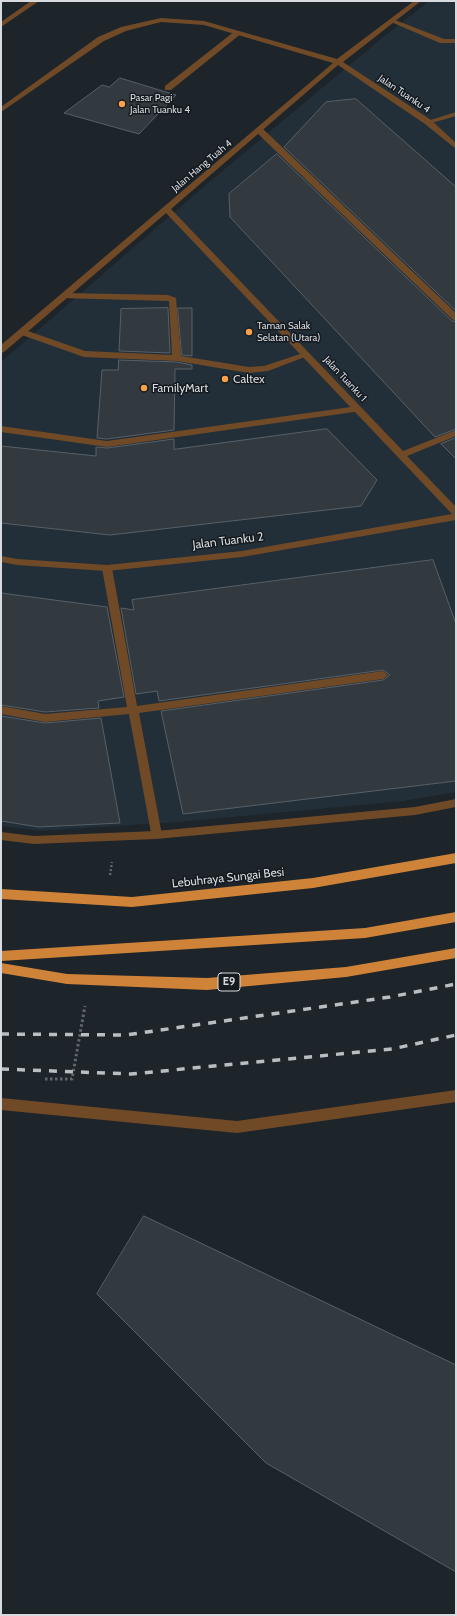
<!DOCTYPE html>
<style>
body{margin:0}
#map{position:relative;width:457px;height:1616px;overflow:hidden;background:#1d242a;font-family:Cabin,sans-serif}
canvas{display:block}
.frame{position:absolute;inset:0;border:2px solid #d7dbdf;pointer-events:none}
</style>
<div id="map">
<canvas width="457" height="1616"></canvas>
<div class="frame"></div>
</div>
<script>
const g = document.querySelector('canvas').getContext('2d');
g.lineJoin = 'round';
function paint(path, color) { g.fillStyle = color; g.fill(path, 'evenodd'); }
function strokePath(path, color, width, dash) { g.strokeStyle = color; g.lineWidth = width; g.lineCap = dash ? 'butt' : 'round'; g.setLineDash(dash || []); g.stroke(path); }
function write(font, color, halo, rows, align = 'center') {
  g.font = font + ' Cabin,sans-serif'; g.lineWidth = 3; g.setLineDash([]); g.textBaseline = 'middle'; g.strokeStyle = halo; g.fillStyle = color; for (const [text, x, y, turn = 0] of rows) {
    g.save(); g.translate(x, y); g.rotate((+turn || 0) * Math.PI / 180); g.textAlign = isNaN(turn) ? turn : align; if (halo) g.strokeText(text, 0, 0); g.fillText(text, 0, 0); g.restore();
  }
}
paint(new Path2D(`
 M429,1H456V792L403,801L179,822L39,831L1,826V362L215,177L382,38Z`), '#222f38');
const building = new Path2D(`
 M120,78L176,95L139,134L64,113L102,85L109,87Z
 M356,99L456,187V311L284,147L326,102Z
 M277,154L452,321L456,322V429L435,437L230,217L229,194Z
 M168,308L170,353L119,351L121,309Z
 M178,308H192V356L182,355Z
 M119,360L177,362L192,365V369H175L174,430L107,439L97,438L102,370H118Z
 M327,429L377,480L361,506L110,535L1,523V446L96,456V447L107,448L174,439V449Z
 M456,438V459L441,444Z
 M433,560L456,624V781L183,814L161,711L383,680L390,675L383,670L159,701L157,691L136,694L121,608L134,610L132,600Z
 M1,593L107,607L124,697L98,701L99,708L45,712L1,705Z
 M1,716L45,723L101,718L120,823L39,827L1,821Z
 M144,1216L456,1365V1572L266,1463L97,1294Z`);
paint(building, '#32393f');
strokePath(building, '#586067', 1);
strokePath(new Path2D(`
 M110,875L112,862`), '#61676c', 2.5, [2, 2]);
strokePath(new Path2D(`
 M45,1079H72L85,1006`), '#61676c', 3, [2.5, 2.5]);
paint(new Path2D(`
 M391,20H395L444,39H456V43H440L391,22Z
 M235,31L242,33L171,90H165V86Z
 M456,112V116L428,124L424,122Z
 M256,128H262L456,313V321L453,320L256,132Z
 M64,293L168,295L176,298L181,356L249,367L264,366L306,352L310,355L268,371L249,373L177,361L84,357L19,334V330H25L85,351L172,355L169,301L61,298L60,296Z
 M358,406L362,409L361,411L107,447L1,432V426L107,441Z
 M107,565L112,568L137,706L383,671L388,675L383,679L139,713L162,835L160,838H152L129,714L45,722L1,714V706L45,714L127,707L102,568Z
 M456,1090V1102L237,1133L1,1110V1098L237,1121Z`), '#704a27');
paint(new Path2D(`
 M31,1H39L1,27V22Z
 M414,1H421L343,62L431,120L456,143V149L425,124L338,65L171,209L403,451L456,430V436L407,456L456,507V520L242,557L107,571L17,565L1,562V556L17,559L107,565L242,551L452,514L166,213L4,352L1,353V345L333,63L204,25L161,22L126,31L104,41L1,112V107L98,37L121,27L161,18L204,21L337,59Z
 M456,799V807L415,815L156,839L34,844L1,840V832L34,836L156,831L415,807Z`), '#704a27');
paint(new Path2D(`
 M456,853V863L313,888L132,907L1,899V889L132,897L313,878Z
 M456,912V922L365,938L1,961V951L365,928Z
 M456,948V958L346,977L207,990L67,984L1,973V963L67,974L207,978L346,967Z`), '#ce8339');
strokePath(new Path2D(`
 M1,1034L126,1035L390,997L456,984
 M1,1069L131,1074L392,1049L456,1035`), '#b9bec2', 3.5, [8, 8]);
for (const [x, y, r, color] of [
 [122,104,4,"#f8a04b"],
 [249,332,4,"#f8a04b"],
 [225,379,4,"#f8a04b"],
 [144,388,4,"#f8a04b"]
]) { const dot = new Path2D(); dot.arc(x, y, r, 0, 2 * Math.PI); g.fillStyle = color; g.fill(dot); strokePath(dot, '#141a20', 1.5); }
write('10px', '#d7dbdf', '#141a20', [
 ["Jalan Tuanku 4",404,94,34],
 ["Jalan Hang Tuah 4",202,166,-40],
 ["Jalan Tuanku 1",345,379,47]
]);
write('10px', '#d7dbdf', '#141a20', [
 ["Pasar Pagi",130,98],
 ["Jalan Tuanku 4",130,110],
 ["Taman Salak",257,326],
 ["Selatan (Utara)",257,338]
], 'left');
for (const [x, y, w] of [
 [229,982,22]
]) { const box = new Path2D(); box.roundRect(x - w / 2, y - 9, w, 18, 3); g.fillStyle = '#141a20'; g.fill(box); strokePath(box, '#d7dbdf', 1); }
write('bold 11px', '#d7dbdf', null, [
 ["E9",229,982]
]);
write('12px', '#d7dbdf', '#141a20', [
 ["Caltex",233,379],
 ["FamilyMart",152,388]
], 'left');
write('12px', '#d7dbdf', '#141a20', [
 ["Jalan Tuanku 2",228,541,-7],
 ["Lebuhraya Sungai Besi",228,878,-6]
]);
</script>
